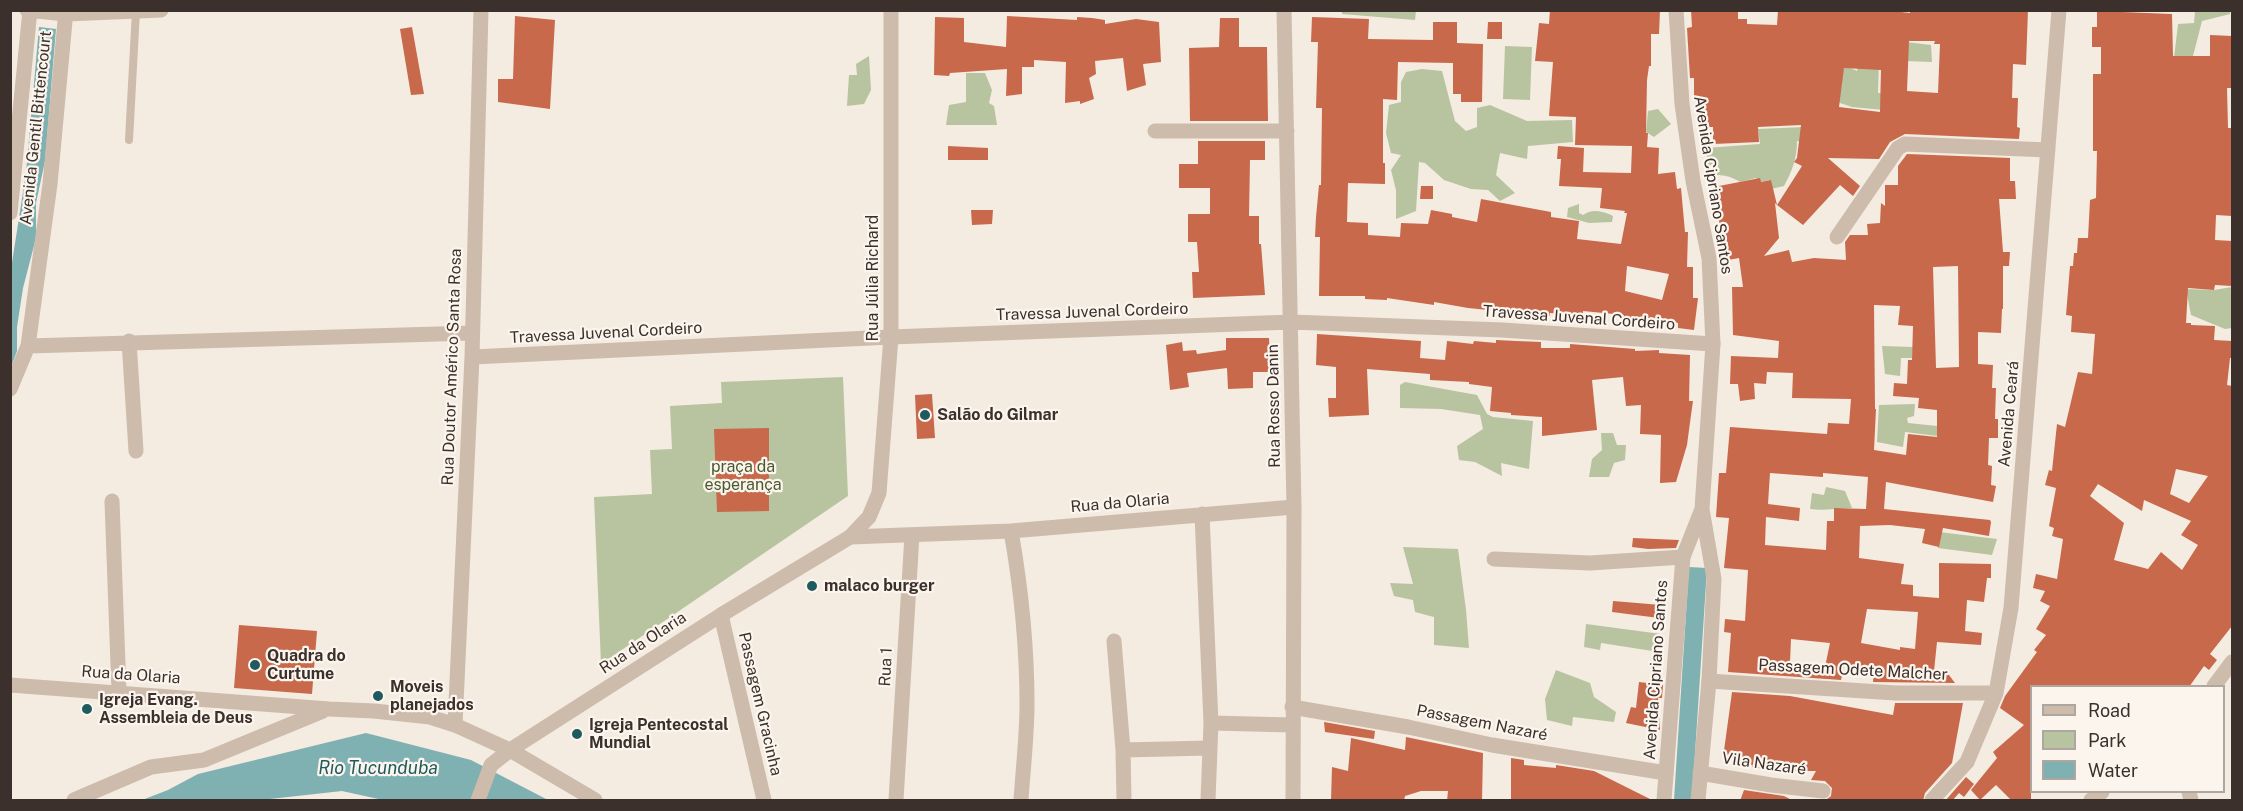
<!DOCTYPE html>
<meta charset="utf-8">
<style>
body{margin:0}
#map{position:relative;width:2243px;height:811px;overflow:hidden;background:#f4ebe1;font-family:"Public Sans",sans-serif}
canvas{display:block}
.frame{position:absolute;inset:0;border:12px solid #3b302b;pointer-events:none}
.legend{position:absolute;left:2030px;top:685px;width:195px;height:108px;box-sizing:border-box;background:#fbf5ee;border:2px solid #aea6a0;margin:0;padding:8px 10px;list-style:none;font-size:18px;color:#3b302b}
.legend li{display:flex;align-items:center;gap:12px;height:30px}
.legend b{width:30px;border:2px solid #aea6a0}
</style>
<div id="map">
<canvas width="2243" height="811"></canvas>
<div class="frame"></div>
<ul class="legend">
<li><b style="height:8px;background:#cdbbac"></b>Road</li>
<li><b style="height:16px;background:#b8c4a0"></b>Park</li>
<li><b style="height:16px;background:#7fb0b2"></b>Water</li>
</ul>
</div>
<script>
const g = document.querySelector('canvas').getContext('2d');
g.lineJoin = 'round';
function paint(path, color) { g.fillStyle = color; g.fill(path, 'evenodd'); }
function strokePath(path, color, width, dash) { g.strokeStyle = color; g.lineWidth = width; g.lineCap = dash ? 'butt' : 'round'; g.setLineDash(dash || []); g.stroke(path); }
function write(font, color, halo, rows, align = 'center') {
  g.font = font + ' "Public Sans",sans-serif'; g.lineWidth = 4.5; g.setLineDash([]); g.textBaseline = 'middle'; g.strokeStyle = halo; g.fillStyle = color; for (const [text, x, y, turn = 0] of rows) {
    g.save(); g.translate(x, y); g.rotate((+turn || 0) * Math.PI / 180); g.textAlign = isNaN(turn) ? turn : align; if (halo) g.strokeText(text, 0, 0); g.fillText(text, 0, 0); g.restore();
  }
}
paint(new Path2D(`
 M1342,11V10L1416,11L1415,20L1342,14Z
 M1864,11L1881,39L1931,45L1932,62L1879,60L1878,93H1889L1884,110L1852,107L1837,102L1842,83L1832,60L1857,71Z
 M2195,11H2230V14L2202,21L2193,56L2174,58L2178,24L2194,23Z
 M1505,46L1532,47L1530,100L1503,99Z
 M869,56L871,90L864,104L847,106L849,75H857L856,64Z
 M1422,69L1442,71L1455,121L1466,131L1477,127V108L1490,105L1527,121L1572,120L1573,142L1528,146L1527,159L1500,153L1496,175L1515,193L1500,201L1488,190L1471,189L1444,180L1425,163L1419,162L1416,211L1396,219V190L1391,170L1401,155L1391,153L1386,133L1389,105L1401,102V82L1406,72Z
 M966,73H985L992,90L989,103L994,106L997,125H946L949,105L966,102Z
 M1658,109L1671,124L1654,137L1646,132L1648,111Z
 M1804,127L1805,142L1797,141C1797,159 1792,171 1784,186L1771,189V180L1760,182L1756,178L1740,182C1716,166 1710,190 1706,148L1760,144L1758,129Z
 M1579,204V213L1583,215C1592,208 1604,211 1613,216L1612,222L1589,223L1567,217L1568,208Z
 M2232,287V328L2225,329L2191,315L2186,289L2214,290Z
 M1882,346L1913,347L1912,358H1901L1900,376L1885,374Z
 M843,377L848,496L601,664L594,497L652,494L650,450L672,449L670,406L722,403L721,382Z
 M1405,382L1477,395L1487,414L1493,417L1533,421L1529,469L1501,463L1502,476L1475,462L1459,460L1457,446L1483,429L1480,415L1441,409L1400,408V385Z
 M1915,404L1914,416L1907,418L1908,423L1937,426V436L1905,432L1903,447L1877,442L1879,405Z
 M1601,433H1613L1617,445H1626L1625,460L1614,463L1609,477H1589L1592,459L1602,450Z
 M1826,487L1845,491L1852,508C1837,508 1825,511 1810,509L1812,493L1824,495Z
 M1939,532L1997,539L1992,555L1938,548Z
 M1403,547L1458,549L1466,610L1469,648L1434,645V617L1415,612L1413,600L1394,596L1390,583L1413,584Z
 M1586,624L1661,634L1659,652L1601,643L1600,650L1584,647Z
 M1556,670L1590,683L1594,697L1616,712L1614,722L1573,717L1572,726L1547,720L1545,699Z`), '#b8c4a0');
paint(new Path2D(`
 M39,27L56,29L45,161L36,203V238L23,288L17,327V351L11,367V269L26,173Z
 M1689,567L1707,568L1692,800H1674Z
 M366,733L471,760L548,800H383L342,791L261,800H142L168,790L198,774Z`), '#7fb0b2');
paint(new Path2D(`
 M1550,10H1660L1659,34H1651V66H1649L1647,80L1646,133H1648L1647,147L1659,148L1658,174L1675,172L1677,189L1681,188L1685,232H1688L1687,267H1693V298H1698L1694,330L1678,328V323L1650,317L1649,321L1623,319L1624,315L1583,311V316L1550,313V316L1468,308L1434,302V305L1387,298V300L1365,299V296H1319L1320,237H1315L1316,217L1319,185H1321L1322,108H1316L1318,42H1311L1312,17L1369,19L1368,39L1433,40V22H1457V43L1483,44L1482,102H1461V94H1453V63L1398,62L1397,100L1383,99V163H1385V184L1348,183L1347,222L1368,223V235L1400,237L1401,223L1428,224L1431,210L1452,214V217L1477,222L1481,199L1551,212V217L1579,221L1577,239L1621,244L1627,213H1624L1625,211L1600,208L1602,188L1559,186L1561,159H1557L1558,146L1584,148L1583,172L1631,173L1632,146L1575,145L1576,117L1549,116L1553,62L1535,61L1539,23L1549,24ZM1627,266L1669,274L1662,300L1625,291Z
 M1691,10H1738V19H1747V24L1777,25L1778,10H1884L1910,13V10H2028L2026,65L2013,64L2012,98H2018L2017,127L2020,128L2019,139L1905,134L1890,142L1879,159L1828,158L1860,186L1853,196L1840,185L1803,225L1777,205L1802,166L1794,162L1797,158L1801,125L1758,127L1759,142L1713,144V127H1697V96L1694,97V78H1690L1687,28L1692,27ZM1909,41H1935L1934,44H1940L1938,93L1907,91ZM1844,68L1881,70L1880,112L1839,107Z
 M2097,11L2172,14L2173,56H2210V35L2232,36V88H2227L2228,128H2232V216L2216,215L2215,240L2232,241V286L2215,285L2214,290L2188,288L2186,323H2191V325L2215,326L2214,340L2232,341V358H2230L2227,385L2232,386V626L2210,654L2217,660L2209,670L2204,666L2189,687H2031V801H2012L1996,785L1980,800L1971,790L1997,758L1993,752L2024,725L2000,708L2005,696L2037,652L2034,650L2046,635L2036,629L2050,606L2040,601L2045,591L2033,588L2036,574L2057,579L2063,539L2052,536L2054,528L2049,526L2056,488L2045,485L2049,470L2052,471L2057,424L2065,427L2078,372L2092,374L2095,334L2071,332L2072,316L2066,315L2070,266H2073L2074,253H2077L2078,238H2088L2090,200L2096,198L2097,151H2093V74H2101V47H2092V27H2097ZM2176,469L2208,476L2189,503L2170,494ZM2098,484L2142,511L2144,500L2191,521L2181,535L2198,545L2182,570L2161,552L2148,569L2114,560L2124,523L2090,496Z
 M515,16L555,20L550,109L498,102V79H513Z
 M1007,16L1077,20V17L1092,18L1105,20V24L1136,19L1159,22L1161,62L1143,64L1146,85L1127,91L1123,58L1095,61L1096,74L1089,78L1094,99L1080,104V101L1065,103L1066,62L1034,60V67H1022V94L1006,96L1007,69L950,73L949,76L934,75L935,17L964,18V42L1006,47Z
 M1220,18H1239V47H1267L1268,121H1190L1189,48L1219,47Z
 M1488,22H1502V39H1487Z
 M412,27L424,94L411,95L400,29Z
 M1198,141H1265V160H1250L1249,216H1259V244H1261L1265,295L1193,298L1192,272H1199L1197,242H1188V214H1210V188H1179V164H1198Z
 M948,146L988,148V160H948Z
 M1907,154L2010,158V181H2015L2016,199H1999L2003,252H2010L2009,266H2003V309H2002L2001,333L1978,332V364L1993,365L1992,388H1996L1995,419H1998V438H1989L1988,465L1992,466L1991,485L1996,486L1993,502L1886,482L1884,509L1990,520L1991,522L1989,536L1943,528L1939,547L1922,543L1925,529L1890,525L1860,526L1859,558L1904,564L1901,584L1913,585V596L1939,598V563L1991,564V578H1987L1984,602L1967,600L1965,631L1982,633L1981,645L1937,642L1934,671H1946L1955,683L1873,682L1874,668L1844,665L1841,680L1728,672L1731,633L1724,632L1725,619L1745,621L1748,570L1724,568L1729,518L1716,517L1719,473H1726L1730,427L1827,434L1828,423L1849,424L1851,399L1792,398L1793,373L1767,372L1766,384L1754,383L1755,399L1740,401L1738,384H1730L1731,356L1778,358L1779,341L1733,335L1732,287H1743L1739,258L1728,260L1714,199L1721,198L1719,186L1760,178L1761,182L1771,180L1777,205L1775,203L1779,238L1764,256L1789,250L1792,262L1814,258L1846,260L1845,242L1850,235H1868L1867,224L1880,223L1881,203L1885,206V185H1898V166ZM1958,266L1959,367L1936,368L1933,267ZM1874,305L1900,306L1898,325L1913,326L1912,360H1908L1907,384L1894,383L1893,396L1919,398L1918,408L1937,410V437L1908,434L1906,455L1874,450L1876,409H1875ZM1770,473L1823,477V473L1868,477L1866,509L1834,508V521H1827L1826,550L1765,545L1766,517L1799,521L1800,508L1768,504ZM1867,609L1918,612L1915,649L1900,647V650L1861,643ZM1791,639L1830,643L1825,667L1790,663Z
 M1421,186H1433V199H1420Z
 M971,210H993L992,224L972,225Z
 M1317,334L1421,341L1420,358L1445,360L1447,341L1473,344L1474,341L1496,343V340L1516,341L1541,342V348H1570V344L1635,349V351L1659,350V353L1690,355L1689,401H1693L1691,415L1687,445L1676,482L1660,483L1661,435L1640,434L1641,405L1626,406L1623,377L1592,380L1597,430L1542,436V417L1511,415V413L1490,411L1492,387L1469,384V382L1430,380V374L1367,369L1369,415L1329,417L1328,398H1336V367L1316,365Z
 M1226,338H1269L1270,359H1277V372H1253V388L1228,389L1227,368L1187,373L1189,387L1170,390L1166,345L1182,342L1183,351L1196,350L1197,354L1226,350Z
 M932,394L935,438L917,439L915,395Z
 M769,428V511L717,512L714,429Z
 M1633,538L1679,540L1676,548L1648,549L1632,547Z
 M1613,601L1661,605L1659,618L1612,612Z
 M239,625L317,631L312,694L234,688Z
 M1639,682L1663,685L1662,698H1658L1660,730L1626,723L1631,707L1636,708Z
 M1732,692L1790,696L1893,715L1895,703H1963L1952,763L1925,793L1923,801H1824L1831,796L1832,788L1825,781L1811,780L1816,771H1778L1752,767L1753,765L1743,764V760L1723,758Z
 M1324,722L1375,731L1374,739L1325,732Z
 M1406,737L1483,753L1482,801H1447L1448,791H1421L1405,796L1404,801H1331L1332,767L1348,771L1351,738L1405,750Z
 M1511,758L1524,760V765L1556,768V765L1594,771L1654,801H1511Z
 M1966,777L1974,784L1964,797L1959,793L1952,801H1945Z
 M1744,790L1784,796L1794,801H1740Z`), '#c8694b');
strokePath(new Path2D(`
 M129,140L136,11`), '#cdbbac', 8);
strokePath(new Path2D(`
 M27,10L66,14L161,10
 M1284,10L1294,507L1293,800
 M1155,131H1287
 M10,213L30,10
 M1837,237L1898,148L1905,144L2048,150
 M129,341L136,451
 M28,346L472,333
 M472,357L891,337L1291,322L1502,330L1713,344
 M10,389L28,346L50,184L66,10
 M112,501L119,692
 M1202,514L1211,723L1208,800
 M1011,531C1021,588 1027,646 1027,704C1027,736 1023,769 1021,800
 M850,537L1011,531L1294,507
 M1494,559L1590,563L1683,557
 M721,615L764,800
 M1114,641L1123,750L1124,800
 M1709,681L1896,693H1996
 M10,685L329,709L374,711L430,717L455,725L510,750L595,800
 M2214,686L2232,662
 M1292,707L1408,727L1492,745L1666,773
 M1211,723L1292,725
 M455,725L472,357L481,10
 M1123,750L1209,748
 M1700,773L1771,785L1823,791
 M2189,792L2191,800
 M74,800L151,767L204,760L323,711
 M896,800L912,535
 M1932,800L1967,762L1996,693L2011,608L2059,10
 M2091,800L2102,792`), '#cdbbac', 15);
strokePath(new Path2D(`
 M1676,10L1682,104L1693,181L1709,258L1713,344L1702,509L1714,579L1709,681L1698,800
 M478,800L491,765L510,750L721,615L850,537L869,517L879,493L891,337V10
 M1664,800L1683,557L1702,509`), '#cdbbac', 15);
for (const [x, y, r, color] of [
 [925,415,6,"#1f5a5e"],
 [812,586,6,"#1f5a5e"],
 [255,665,6,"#1f5a5e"],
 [378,696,6,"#1f5a5e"],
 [87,709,6,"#1f5a5e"],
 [577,734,6,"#1f5a5e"]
]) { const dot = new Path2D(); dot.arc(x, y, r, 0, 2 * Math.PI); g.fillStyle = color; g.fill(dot); strokePath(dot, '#fbf5ee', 2); }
write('16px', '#3b302b', '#fbf5ee', [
 ["Avenida Gentil Bittencourt",36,128,-84],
 ["Avenida Cipriano Santos",1713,185,81],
 ["Rua Júlia Richard",873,278,-90],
 ["Travessa Juvenal Cordeiro",1092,312,-2],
 ["Travessa Juvenal Cordeiro",1579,318,4],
 ["Travessa Juvenal Cordeiro",606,333,-3],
 ["Rua Doutor Américo Santa Rosa",452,367,-88],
 ["Rua Rosso Danin",1274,406,-91],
 ["Avenida Ceará",2009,414,-85],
 ["Rua da Olaria",1120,503,-5],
 ["Rua da Olaria",643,643,-33],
 ["Rua 1",886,667,-87],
 ["Avenida Cipriano Santos",1656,670,-86],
 ["Passagem Odete Malcher",1853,670,3],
 ["Rua da Olaria",131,675,4],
 ["Passagem Gracinha",760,704,77],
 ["Passagem Nazaré",1482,723,11],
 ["Vila Nazaré",1764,764,8]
]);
write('bold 16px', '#3b302b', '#fbf5ee', [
 ["Salão do Gilmar",937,415],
 ["malaco burger",824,586],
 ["Quadra do",267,656],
 ["Curtume",267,674],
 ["Moveis",390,687],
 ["planejados",390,705],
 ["Igreja Evang.",99,700],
 ["Assembleia de Deus",99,718],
 ["Igreja Pentecostal",589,725],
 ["Mundial",589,743]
], 'left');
write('16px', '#4a5a2e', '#fbf5ee', [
 ["praça da",743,467],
 ["esperança",743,485]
]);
write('italic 18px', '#1f5a5e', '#fbf5ee', [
 ["Rio Tucunduba",378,768]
]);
</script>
